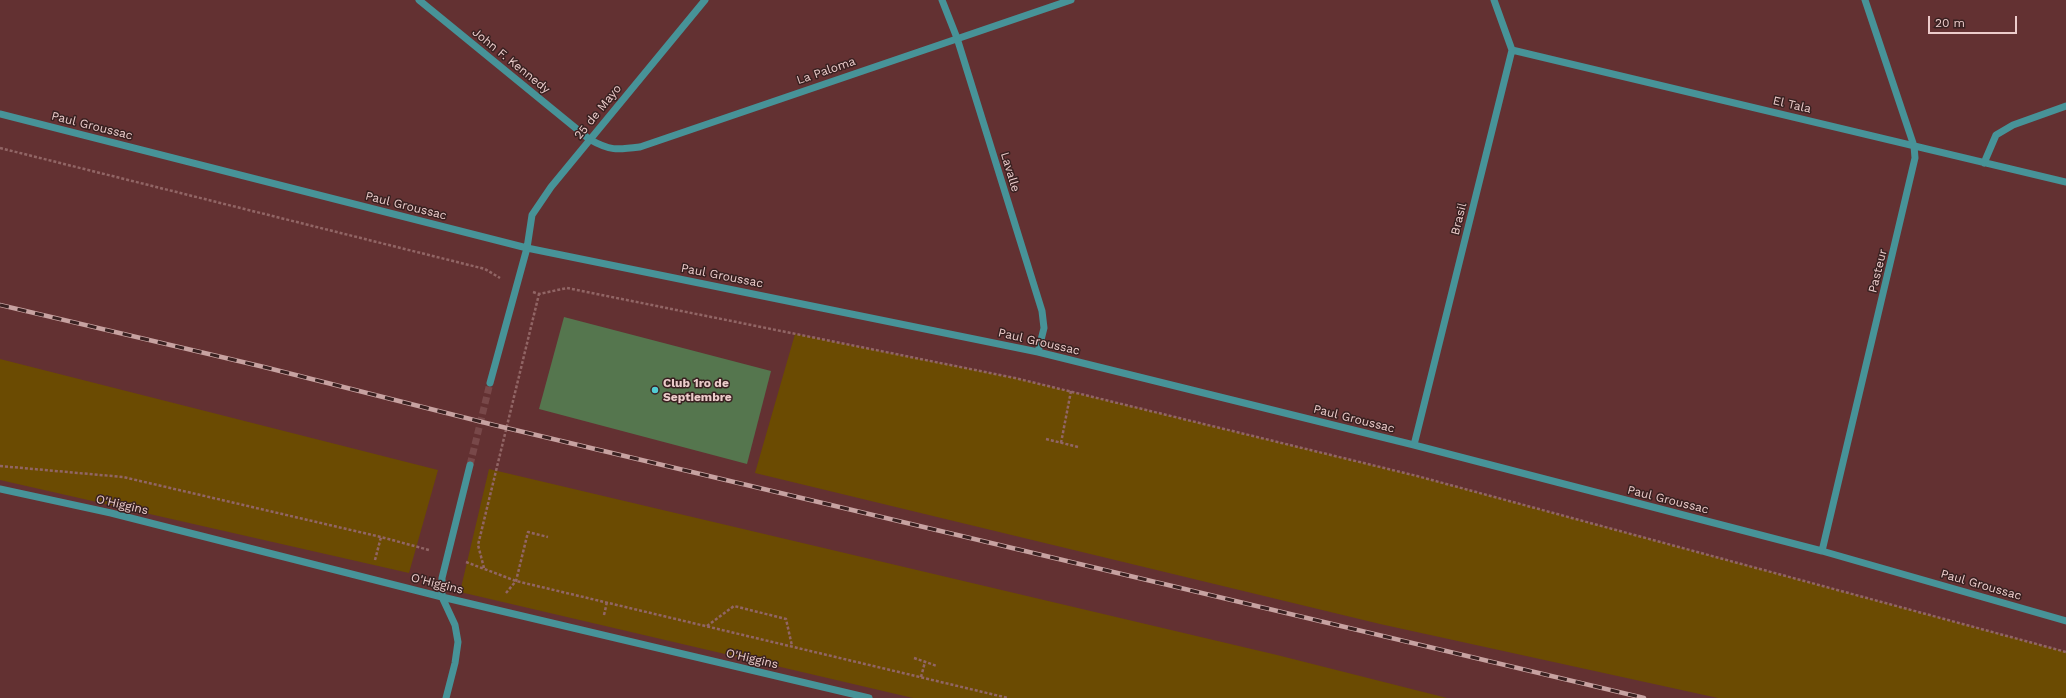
<!DOCTYPE html>
<style>
body{margin:0}
#map{position:relative;width:2066px;height:698px;overflow:hidden;background:#633132;font-family:"Work Sans",sans-serif}
canvas{display:block}
.scale{position:absolute;left:1928px;top:16px;width:89px;height:18px;box-sizing:border-box;border:2px solid #eccccb;border-top:0;padding-left:5px;font-size:12px;line-height:14px;white-space:nowrap;color:#eccccb;-webkit-text-stroke:3px #392121;paint-order:stroke}
</style>
<div id="map">
<canvas width="2066" height="698"></canvas>
<div class="scale">20 m</div>
</div>
<script>
const g = document.querySelector('canvas').getContext('2d');
g.lineJoin = 'round';
function paint(path, color) { g.fillStyle = color; g.fill(path, 'evenodd'); }
function strokePath(path, color, width, dash) { g.strokeStyle = color; g.lineWidth = width; g.lineCap = dash ? 'butt' : 'round'; g.setLineDash(dash || []); g.stroke(path); }
function write(font, color, halo, rows, align = 'center') {
  g.font = font + ' "Work Sans",sans-serif'; g.lineWidth = 3; g.setLineDash([]); g.textBaseline = 'middle'; g.strokeStyle = halo; g.fillStyle = color; for (const [text, x, y, turn = 0] of rows) {
    g.save(); g.translate(x, y); g.rotate((+turn || 0) * Math.PI / 180); g.textAlign = isNaN(turn) ? turn : align; if (halo) g.strokeText(text, 0, 0); g.fillText(text, 0, 0); g.restore();
  }
}
paint(new Path2D(`
 M795,334L1015,378L1417,476L2066,652V698H1718L1380,624L755,473Z
 M0,359L438,470L409,573L0,480Z
 M489,469L1277,655L1447,698H913L460,592Z`), '#6b4b02');
paint(new Path2D(`
 M564,317L771,371L747,464L539,409Z`), '#55764e');
strokePath(new Path2D(`
 M470,465L490,383`), '#784849', 7, [7, 3.5]);
strokePath(new Path2D(`
 M0,148L485,269L500,278
 M533,292L539,294L567,288L1015,378L1417,476L2066,652
 M1046,439L1078,447
 M1061,443L1071,391
 M0,466L123,477L381,537L429,550
 M375,560L381,537
 M466,562L516,581L1008,698
 M484,568L478,545L539,294
 M506,593L516,581L528,532L548,537
 M604,615L607,602
 M707,626L734,606L786,619L792,646
 M914,658L937,666
 M921,677L925,662`), '#916565', 2.5, [3, 2]);
strokePath(new Path2D(`
 M419,0L589,139C610,151 617,150 640,147L1071,0
 M942,0L957,38L1042,311L1044,328L1038,352
 M1512,50L2066,182
 M0,114L527,248L1038,352L1414,445L1822,551L2066,621
 M1984,163L1996,135L2013,125L2066,106
 M490,383L527,248L532,215L551,187L705,0
 M1414,445L1512,50L1494,0
 M0,489L111,513L442,597L869,698
 M1822,551L1915,158L1914,146L1865,0
 M446,698L455,663L458,642L455,625L442,597V578L470,465`), '#479398', 7);
const rail = new Path2D(`
 M0,305L264,367L494,425L1644,698`);
strokePath(rail, '#c7a2a1', 4.5);
strokePath(rail, '#392121', 3, [9]);
for (const [x, y, r, color] of [
 [655,390,4,"#51ccd3"]
]) { const dot = new Path2D(); dot.arc(x, y, r, 0, 2 * Math.PI); g.fillStyle = color; g.fill(dot); strokePath(dot, '#392121', 1.5); }
write('12px', '#eccccb', '#392121', [
 ["John F. Kennedy",511,61,39],
 ["La Paloma",826,71,-19],
 ["El Tala",1792,105,13],
 ["25 de Mayo",598,112,-51],
 ["Paul Groussac",92,126,14],
 ["Lavalle",1010,172,73],
 ["Paul Groussac",406,206,14],
 ["Brasil",1459,219,-76],
 ["Pasteur",1878,271,-76],
 ["Paul Groussac",722,276,11],
 ["Paul Groussac",1039,342,13],
 ["Paul Groussac",1354,419,14],
 ["Paul Groussac",1668,500,14],
 ["O'Higgins",122,505,13],
 ["O'Higgins",437,584,14],
 ["Paul Groussac",1981,585,16],
 ["O'Higgins",752,659,13]
]);
write('bold 12px', '#eccccb', '#392121', [
 ["Club 1ro de",663,383],
 ["Septiembre",663,397]
], 'left');
</script>
